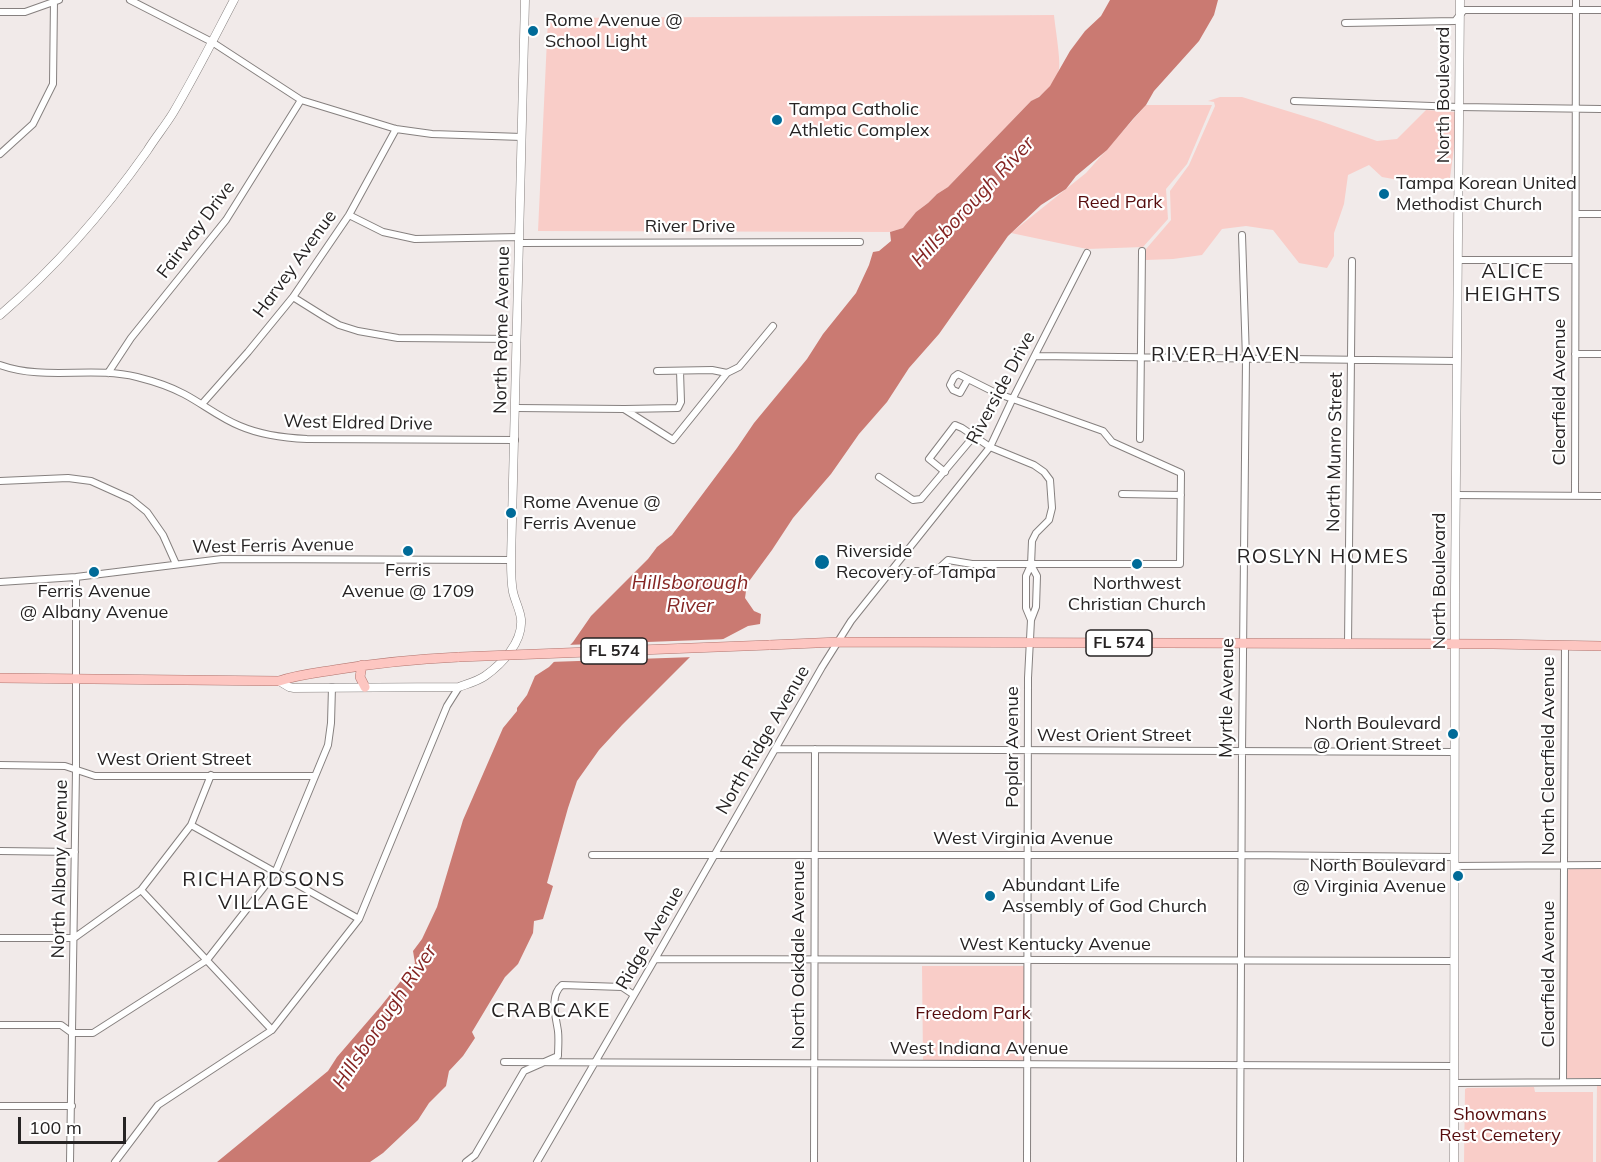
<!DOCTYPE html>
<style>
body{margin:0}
#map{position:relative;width:1601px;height:1162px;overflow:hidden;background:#f1eae9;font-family:Mulish,sans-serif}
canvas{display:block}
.scale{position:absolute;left:18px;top:1117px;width:108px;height:27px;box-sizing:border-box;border:3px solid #262323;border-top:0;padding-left:8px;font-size:18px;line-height:21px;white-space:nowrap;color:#262323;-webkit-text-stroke:4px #fff;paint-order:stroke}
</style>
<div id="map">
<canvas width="1601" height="1162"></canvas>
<div class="scale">100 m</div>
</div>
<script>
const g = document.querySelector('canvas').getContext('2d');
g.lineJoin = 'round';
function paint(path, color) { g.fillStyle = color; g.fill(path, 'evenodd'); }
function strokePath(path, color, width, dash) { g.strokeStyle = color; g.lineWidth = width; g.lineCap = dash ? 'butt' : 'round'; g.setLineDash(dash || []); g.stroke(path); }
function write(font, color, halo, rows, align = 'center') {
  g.font = font + ' Mulish,sans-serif'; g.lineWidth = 4.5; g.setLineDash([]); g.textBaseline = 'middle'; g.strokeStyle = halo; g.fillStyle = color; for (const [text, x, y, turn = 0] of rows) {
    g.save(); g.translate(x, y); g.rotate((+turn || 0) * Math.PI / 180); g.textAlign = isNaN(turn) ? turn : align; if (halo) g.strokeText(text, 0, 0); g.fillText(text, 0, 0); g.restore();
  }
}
paint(new Path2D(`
 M1054,15C1055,26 1061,61 1059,69C1056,82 1043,96 1031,101L948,187L937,194L928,203L916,212L903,228L890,232L538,231L548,18Z
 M1220,97H1242L1320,121L1377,141L1397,139L1426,110L1456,112L1455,140L1450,178L1410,182L1382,177L1369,165L1348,175L1344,204L1334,233V256L1327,268L1299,263L1273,230L1246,226L1222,229L1202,255L1173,259L1146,260V249L1171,220L1170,191L1189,165L1215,106L1214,102L1208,101Z
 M1146,105H1212L1187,164L1166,189L1168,219L1143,247L1087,249L1011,233L1086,173Z
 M1571,868H1601V1078H1567L1566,873L1568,870Z
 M922,966H1024L1025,1062L923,1061Z
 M1597,1086H1601V1162H1596Z
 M1534,1087L1535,1092H1593V1162H1464L1465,1089L1467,1088Z`), '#f9cdc8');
paint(new Path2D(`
 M1110,0H1218L1214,15L1199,41L1154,91L1146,105L1133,119L1107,150L1076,176L1066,189L1041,205L1008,236L939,334L909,368L887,402L859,434L831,474L793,518L772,550L747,584L745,598L754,611L761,614L760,624L748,626L691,656L622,725L599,750L577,781L568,808L547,883L553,886L543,919L534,921L533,933L518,964L505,977L472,1032L475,1038L463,1056L449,1071L446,1086L429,1103L418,1120L383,1153L370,1162H217L328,1071L337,1057L381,1006L415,963L413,951L422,939L437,907L463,820L503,728L517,711V708L527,695L535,676L549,667L573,642L591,616L648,559L657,547L672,535L737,448L754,423L807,359L823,334L856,293L869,265L873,252L879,251L891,241L890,232L903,228L916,212L928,203L937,194L948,187L1031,101L1039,97L1050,86L1070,51L1085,31L1101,16Z`), '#ca7a72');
paint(new Path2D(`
 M728,639L695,657L549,662L566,645Z`), '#f1eae9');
const minor = new Path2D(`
 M130,0L212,42L301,100L396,129L432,134L522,137
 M0,12H25L59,0
 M1345,23L1455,21L1464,10H1601
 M1294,101L1459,107L1601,109
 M0,154L33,124L53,84L54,0
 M1576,214H1601
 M349,215L383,232L415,239L519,237
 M519,243L860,242
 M1458,260H1575
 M293,297L325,317L339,325L358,331L398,338L517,339
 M1575,354H1601
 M1035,356L1457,361
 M0,365C45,381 91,366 137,377C153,381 169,386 184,394C203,404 220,418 240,426C261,435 284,438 307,439L515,440
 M657,371L712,370L727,373
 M108,373L131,338L226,220L301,100
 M202,404L248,352L293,297L349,215L396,129
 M516,408L624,409L673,440L727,373L739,367L773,326
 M625,409L678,408L681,402L680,371
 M1140,439L1142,251
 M945,472L929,459L955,425L962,428L990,447L1034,465L1044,472L1050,480L1052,508L1049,520L1036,533L1032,541L1031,565L1026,576V608L1031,620
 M879,477L913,500L921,499L974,436
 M0,481L68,478L91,481L131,499L147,512L163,535L176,564
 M1122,494L1181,495
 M1456,495L1601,496
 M1575,496L1576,0
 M890,571H936L948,560L972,564H1180L1181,473L1112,442L1103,431L996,393L958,374L954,377L950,385L953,390L960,393L968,379
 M0,582L76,577L222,559L511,560
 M1348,644L1352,261
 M775,749L1454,752
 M0,765L65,766L95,776H314
 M191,825L359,919
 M0,851L75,852
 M592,855H1241L1454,857
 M1454,866L1601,865
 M141,890L272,1030
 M0,938H74L141,890L191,825L211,775
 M655,959L1454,961
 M0,1025H61L72,1033H93L207,960L275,873L328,745L331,723L332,687
 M504,1062L1454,1066
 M1563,1082L1565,646
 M1454,1083L1601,1082
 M0,1106H72
 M70,1162L76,770V577
 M115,1162L158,1105L272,1030L359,919L447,706L459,687
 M466,1162L475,1155L524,1071L558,1056C558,1048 559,1040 558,1031C556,1017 549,996 562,985L622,987L634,995
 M537,1162L655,959L822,667L851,621L990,447L1013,398L1087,253
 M814,1162L815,749
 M1027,1162L1028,678L1031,620L1036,607L1037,576L1031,565
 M1240,1162L1242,752L1246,359L1242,235`);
const tertiary = new Path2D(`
 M0,315C56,267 104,212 147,151C155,138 165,126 173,113C195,76 214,38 234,0
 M279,681L289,687L294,688L459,687C467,684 478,681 485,676C502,664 523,642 521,619C520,610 515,601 513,592C511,582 511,571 511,560L525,0
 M1454,1162L1455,589L1460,0`);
const primary = new Path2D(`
 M769,645L839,642L1493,644L1601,646
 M362,665L360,677L365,687
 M0,678L279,681C297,675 315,673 334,670C376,663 417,659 459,657`);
strokePath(minor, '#86807f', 8);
strokePath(tertiary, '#86807f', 9);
strokePath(primary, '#b0746e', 10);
strokePath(minor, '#fff', 6);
strokePath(tertiary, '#fff', 8);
strokePath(primary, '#fdc6c1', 9);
const primaryBridge = new Path2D(`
 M459,657L769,645`);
strokePath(primaryBridge, '#b0746e', 10, []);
strokePath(primaryBridge, '#fdc6c1', 9);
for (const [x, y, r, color] of [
 [533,31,6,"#006b98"],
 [777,120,6,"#006b98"],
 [1384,194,6,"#006b98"],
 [511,513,6,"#006b98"],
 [408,551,6,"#006b98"],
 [822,562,8,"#006b98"],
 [1137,564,6,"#006b98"],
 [94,572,6,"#006b98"],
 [1453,734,6,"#006b98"],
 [1458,876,6,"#006b98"],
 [990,896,6,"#006b98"]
]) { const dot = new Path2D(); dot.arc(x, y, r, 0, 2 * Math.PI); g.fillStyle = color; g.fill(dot); strokePath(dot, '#fff', 2); }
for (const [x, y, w] of [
 [1119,643,66],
 [614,651,66]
]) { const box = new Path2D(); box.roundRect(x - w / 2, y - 13, w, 26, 4.5); g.fillStyle = '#fff'; g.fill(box); strokePath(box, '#262323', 1.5); }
write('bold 16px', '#262323', null, [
 ["FL 574",1119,643],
 ["FL 574",614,651]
]);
write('18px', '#262323', '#fff', [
 ["Rome Avenue @",545,21],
 ["School Light",545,42],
 ["Tampa Catholic",789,110],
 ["Athletic Complex",789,131],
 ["Tampa Korean United",1396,184],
 ["Methodist Church",1396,205],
 ["Rome Avenue @",523,503],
 ["Ferris Avenue",523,524],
 ["Riverside",836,552],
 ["Recovery of Tampa",836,573],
 ["Ferris",408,571,"center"],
 ["Avenue @ 1709",408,592,"center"],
 ["Northwest",1137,584,"center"],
 ["Christian Church",1137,605,"center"],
 ["Ferris Avenue",94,592,"center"],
 ["@ Albany Avenue",94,613,"center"],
 ["North Boulevard",1441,724,"right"],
 ["@ Orient Street",1441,745,"right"],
 ["North Boulevard",1446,866,"right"],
 ["@ Virginia Avenue",1446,887,"right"],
 ["Abundant Life",1002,886],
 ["Assembly of God Church",1002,907]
], 'left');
write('18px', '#262323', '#fff', [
 ["North Boulevard",1444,95,-90],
 ["River Drive",690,227],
 ["Fairway Drive",196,230,-53],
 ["Harvey Avenue",295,264,-54],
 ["North Rome Avenue",502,330,-89],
 ["Riverside Drive",1001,388,-62],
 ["Clearfield Avenue",1560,392,-90],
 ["West Eldred Drive",358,423,1],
 ["North Munro Street",1335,452,-89],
 ["West Ferris Avenue",273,546,-1],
 ["North Boulevard",1440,581,-90],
 ["Myrtle Avenue",1227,698,-89],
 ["West Orient Street",1114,736],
 ["North Ridge Avenue",763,740,-60],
 ["Poplar Avenue",1013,747,-90],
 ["North Clearfield Avenue",1549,756,-90],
 ["West Orient Street",174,760],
 ["West Virginia Avenue",1023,839],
 ["North Albany Avenue",60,869,-89],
 ["Ridge Avenue",650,938,-60],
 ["West Kentucky Avenue",1055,945],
 ["North Oakdale Avenue",799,955,-90],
 ["Clearfield Avenue",1549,974,-90],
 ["West Indiana Avenue",979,1049]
]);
write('18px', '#560c0d', '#fff', [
 ["Reed Park",1120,203],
 ["Freedom Park",973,1014],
 ["Showmans",1500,1115],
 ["Rest Cemetery",1500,1136]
]);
write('italic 20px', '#852523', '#fff', [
 ["Hillsborough River",973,202,-47],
 ["Hillsborough",690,583],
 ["River",690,606],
 ["Hillsborough River",385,1017,-56]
]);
g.letterSpacing = '1.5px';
write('20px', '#262323', '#fff', [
 ["ALICE",1513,272],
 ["HEIGHTS",1513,295],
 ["RIVER HAVEN",1226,355],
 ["ROSLYN HOMES",1323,557],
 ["RICHARDSONS",264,880],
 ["VILLAGE",264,903],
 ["CRABCAKE",551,1011]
]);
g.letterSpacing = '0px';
</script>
